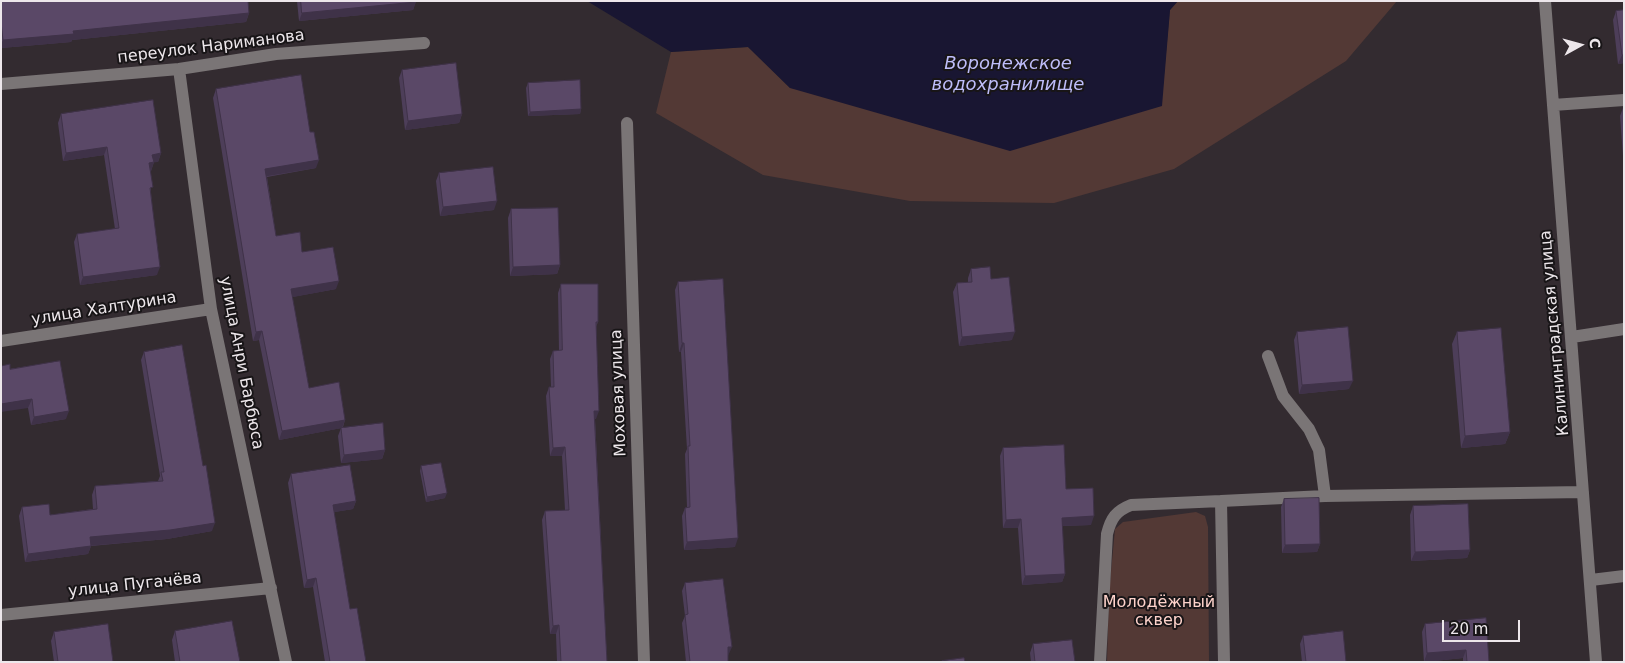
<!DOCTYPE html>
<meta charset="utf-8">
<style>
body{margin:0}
#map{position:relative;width:1625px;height:663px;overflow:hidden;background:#332b30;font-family:"DejaVu Sans",sans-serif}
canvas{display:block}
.frame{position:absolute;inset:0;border:2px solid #ede7eb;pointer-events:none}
.north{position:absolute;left:1555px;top:20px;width:50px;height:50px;-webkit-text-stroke:4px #181517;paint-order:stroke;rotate:83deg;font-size:14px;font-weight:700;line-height:20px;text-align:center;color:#ede7eb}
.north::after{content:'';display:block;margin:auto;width:18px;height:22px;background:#ede7eb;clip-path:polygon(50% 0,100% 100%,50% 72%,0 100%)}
.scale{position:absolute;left:1442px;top:620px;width:78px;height:22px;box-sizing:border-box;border:2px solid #ede7eb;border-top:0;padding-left:6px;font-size:15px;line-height:18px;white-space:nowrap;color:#ede7eb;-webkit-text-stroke:4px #181517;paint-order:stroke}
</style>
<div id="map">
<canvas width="1625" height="663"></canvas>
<div class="frame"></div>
<div class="north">С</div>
<div class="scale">20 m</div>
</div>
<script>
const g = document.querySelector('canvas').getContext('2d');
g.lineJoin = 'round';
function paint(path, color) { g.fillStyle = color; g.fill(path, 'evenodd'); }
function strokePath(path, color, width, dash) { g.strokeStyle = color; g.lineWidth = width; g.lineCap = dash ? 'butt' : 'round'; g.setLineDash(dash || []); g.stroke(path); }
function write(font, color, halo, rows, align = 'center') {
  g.font = font + ' "DejaVu Sans",sans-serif'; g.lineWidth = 4; g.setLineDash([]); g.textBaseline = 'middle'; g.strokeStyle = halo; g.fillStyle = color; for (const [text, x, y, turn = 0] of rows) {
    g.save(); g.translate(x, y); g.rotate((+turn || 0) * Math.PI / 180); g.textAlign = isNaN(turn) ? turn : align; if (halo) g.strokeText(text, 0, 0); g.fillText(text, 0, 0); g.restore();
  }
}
paint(new Path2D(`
 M1178,1H1397L1346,61L1174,169L1054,203L910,201L763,175L656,113L671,52L748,47L790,88L1161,106L1170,10Z
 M1196,512L1205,516L1208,527L1209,662H1107L1109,593L1115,529L1123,522Z`), '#533935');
paint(new Path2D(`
 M587,1H1178L1170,10L1162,106L1010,151L790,88L748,47L671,52Z`), '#191632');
strokePath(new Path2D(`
 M1545,1L1596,662
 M179,69L211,309L286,662
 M1,84L179,69L276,54L424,43
 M1553,105L1624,100
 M627,123L644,662
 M1572,337L1624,329
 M1,341L211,309
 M1268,356L1283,396L1309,429L1319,450L1325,496
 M1221,501L1325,496L1583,492
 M1591,580L1624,576
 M1,615L271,588
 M1100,662L1107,534C1111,518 1116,511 1131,505L1221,501L1224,662`), '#7a7576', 12);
paint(new Path2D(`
 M1,1L249,13L246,22L72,40L71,42L1,48Z
 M297,1H416L413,10L299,21Z
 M1624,10V63L1618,64L1613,20L1616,11Z
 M402,70L462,114L459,123L405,130L399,78Z
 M528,83L581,109L580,114L528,116L526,88Z
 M216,89L316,168L267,177L276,236L302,252L336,289L292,297L309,388L345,420L343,427L385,450L382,459L341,463L338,436L341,428L279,440L259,340L253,341L213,98Z
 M1623,108H1624V156H1623L1620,116Z
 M61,114L161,153L158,162H154L151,171V193L157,275L80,285L74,242L77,234L115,229L104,155L63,161L58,123Z
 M439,173L494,210L440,216L436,181Z
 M511,209L560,265L557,274L510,276L508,218Z
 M971,269L991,279L1012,340L959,346L953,292L957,283L968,282V278Z
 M678,282L735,547L684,550L682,516L685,508L687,507L685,454L687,449L681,352H679L675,290Z
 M561,284L598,322L596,327V419H595L607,662H557L556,634H550L542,520L545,511L565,510L562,456H550L546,396L549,387H551L550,359L553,351H559L558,293Z
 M1297,332L1349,389L1299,394L1294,340Z
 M1457,332L1510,432L1505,444L1461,448L1452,344Z
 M144,352L212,531L167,539L91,546L88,554L25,562L19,516L22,507L50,515L93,509L92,495L95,486L158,481L160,476L141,360Z
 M10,369L66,419L31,425L28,408Z
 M1003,448L1066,489L1091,525L1062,526L1065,574L1062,582L1022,585L1018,528H1003L1000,456Z
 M421,466L445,498L426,502L420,471Z
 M291,474L356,501L353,509L334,512L350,609L366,662H325L313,587L304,588L288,483Z
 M1284,499L1320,544L1317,552L1282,553L1281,507Z
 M1413,506L1470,550L1467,558L1411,561L1410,515Z
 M685,583L728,656V662H686L682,623L685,616L682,591Z
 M1425,624L1489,662H1463V658L1424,662L1422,632Z
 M175,631L240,662H175L172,640Z
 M54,632L113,662H54L51,641Z
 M1303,636L1346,662H1302L1300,644Z
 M1033,644L1075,662H1031L1030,653Z`), '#4d3e59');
paint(new Path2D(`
 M416,2L413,10L299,21L302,13Z
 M249,13L246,22L72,40L71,42L1,48V44L3,40L73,31Z
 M1622,55H1624V63L1618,64Z
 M581,109L580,114L528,116L530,112Z
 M462,114L459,123L405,130L408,121Z
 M107,147L104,155L63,161L66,153Z
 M161,153L158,162L149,163L152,155Z
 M319,160L316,168L262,177L265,169Z
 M154,162L151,171L149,163Z
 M497,201L494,210L440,216L443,207Z
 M560,265L557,274L510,276L513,267Z
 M160,267L157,275L80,285L83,277Z
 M339,281L336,289L288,298L291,289Z
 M262,331L259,340L253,341L256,332Z
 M1015,332L1012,340L959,346L962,337Z
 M682,343H684L681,352H679Z
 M1353,381L1349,389L1299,394L1302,385Z
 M32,399L28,408L1,412V404Z
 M69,411L66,419L31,425L34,417Z
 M594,411H599L596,419H591Z
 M345,420L342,428L279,440L282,431Z
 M1510,432L1505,444L1461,448L1465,436Z
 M565,447L562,456H550L553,448Z
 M385,450L382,459L341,463L344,455Z
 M447,493L445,498L426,502L427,497Z
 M356,501L353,509L329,513L333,505Z
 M1094,516L1091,525L1059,526L1062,518Z
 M1021,519L1018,528H1003L1006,520Z
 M215,523L212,531L167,539L87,546L90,537Z
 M738,538L735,547L684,550L687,542Z
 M1320,544L1317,552L1282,553L1285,545Z
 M91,546L88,554L25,562L28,554Z
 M1470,550L1467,558L1411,561L1415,552Z
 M1065,574L1062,582L1022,585L1025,576Z
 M316,578L313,587L304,588L307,580Z
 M559,625L556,634H550L553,626Z
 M728,647H732L728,656Z
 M1466,650L1463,658L1424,662L1427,653Z`), '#3f3248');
const building = new Path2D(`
 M1,1H248L249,13L73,31L74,34L3,40L1,22Z
 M301,1H416V2L302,13Z
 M1624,10V55H1622L1616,11Z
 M456,63L462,114L408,121L402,70Z
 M301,75L310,132H314L319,160L265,169L276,236L300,232L302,252L333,247L339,281L291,289L309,388L339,382L345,420L282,431L262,331L256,332L216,89Z
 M580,80L581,109L530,112L528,83Z
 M153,100L161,153L152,155L154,162L149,163L153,187L150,188L160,267L83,277L77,234L119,228L107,147L66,153L61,114Z
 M493,167L497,201L443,207L439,173Z
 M558,208L560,265L513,267L511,209Z
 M990,267L991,279L1009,277L1015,332L962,337L957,283L972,282L971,269Z
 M723,279L738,538L687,542L685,508L690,507L688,446H690L684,343H682L678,282Z
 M561,284H598V322H596L599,411H594L607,662H561L559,625L553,626L545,511L569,510L565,447L553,448L549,387H554L553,351L562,350Z
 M1348,327L1353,381L1302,385L1297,332Z
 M1501,328L1510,432L1465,436L1457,332Z
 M182,345L203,466L206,465L215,523L170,530L90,537L91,546L28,554L22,507L49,504L50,515L97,509L95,486L163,481L161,472H164L144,352Z
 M60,361L69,411L34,417L32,399L1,404V366L10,364V369Z
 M383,423L385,450L344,455L341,428Z
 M1064,445L1066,489L1093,488L1094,516L1062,518L1065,574L1025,576L1021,519L1006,520L1003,448Z
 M441,463L447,493L427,497L421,466Z
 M350,465L356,501L333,505L350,609L357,608L366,662H330L316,578L307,580L291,474Z
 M1319,498L1320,544L1285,545L1284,499Z
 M1468,504L1470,550L1415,552L1413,506Z
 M723,579L732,647H728V662H690L685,615L688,614L685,583Z
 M1486,618L1489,662H1467L1466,650L1427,653L1425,624Z
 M232,621L240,662H180L175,631Z
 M108,624L113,662H58L54,632Z
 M1343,631L1346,662H1306L1303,636Z
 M1072,640L1075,662H1035L1033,644Z
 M964,658L965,662H942V661Z`);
paint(building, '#5a4867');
strokePath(building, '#3f3248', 1);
write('16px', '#ede7eb', '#181517', [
 ["переулок Нариманова",211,47,-7],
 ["улица Халтурина",104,309,-9],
 ["Калининградская улица",1555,333,-95],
 ["улица Анри Барбюса",241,363,79],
 ["Моховая улица",619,393,-92],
 ["улица Пугачёва",135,585,-6]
]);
write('16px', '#fed3cb', '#181517', [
 ["Молодёжный",1159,603],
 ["сквер",1159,621]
]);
write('italic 18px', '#bebdf9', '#181517', [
 ["Воронежское",1008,64],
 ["водохранилище",1008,85]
]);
</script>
